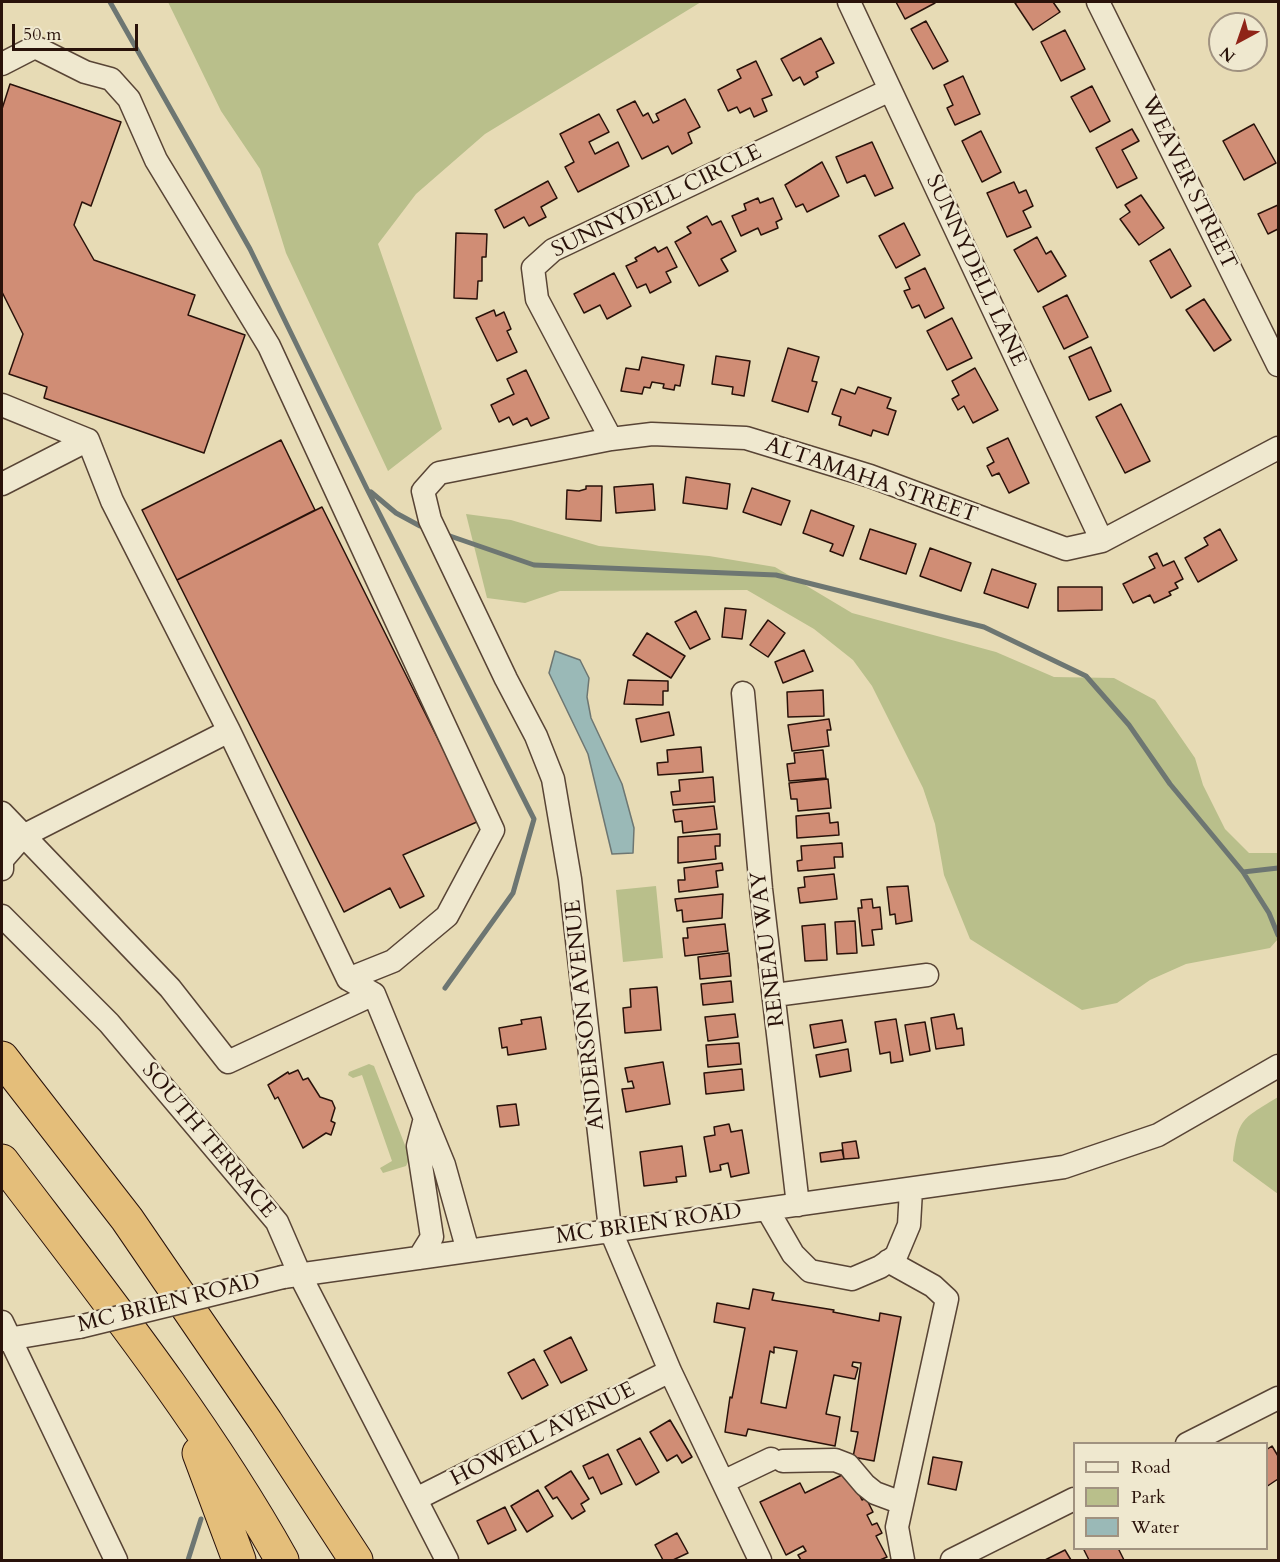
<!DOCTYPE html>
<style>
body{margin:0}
#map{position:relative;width:1280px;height:1562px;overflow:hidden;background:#e7dbb5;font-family:Cardo,serif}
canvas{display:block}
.frame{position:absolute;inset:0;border:3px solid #29120a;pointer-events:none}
.legend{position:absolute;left:1073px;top:1442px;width:195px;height:108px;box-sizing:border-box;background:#efe8cf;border:2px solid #a09280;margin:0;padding:8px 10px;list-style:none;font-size:18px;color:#29120a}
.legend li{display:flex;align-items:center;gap:12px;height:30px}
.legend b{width:30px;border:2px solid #a09280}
.north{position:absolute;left:1208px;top:12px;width:60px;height:60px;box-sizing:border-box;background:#efe8cf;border:2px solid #a09280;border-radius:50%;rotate:220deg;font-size:16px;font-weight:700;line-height:24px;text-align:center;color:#29120a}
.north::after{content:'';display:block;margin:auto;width:21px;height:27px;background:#8f2418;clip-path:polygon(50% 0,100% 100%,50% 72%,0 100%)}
.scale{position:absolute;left:12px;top:24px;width:126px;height:27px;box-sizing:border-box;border:3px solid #29120a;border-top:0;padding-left:8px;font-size:18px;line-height:21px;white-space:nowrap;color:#29120a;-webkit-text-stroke:4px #efe8cf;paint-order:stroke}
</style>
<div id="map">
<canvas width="1280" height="1562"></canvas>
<div class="frame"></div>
<ul class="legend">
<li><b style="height:8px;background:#efe8cf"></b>Road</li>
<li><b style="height:16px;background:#b9bf8b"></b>Park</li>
<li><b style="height:16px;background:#9ab9b7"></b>Water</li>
</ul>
<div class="north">N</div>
<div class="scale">50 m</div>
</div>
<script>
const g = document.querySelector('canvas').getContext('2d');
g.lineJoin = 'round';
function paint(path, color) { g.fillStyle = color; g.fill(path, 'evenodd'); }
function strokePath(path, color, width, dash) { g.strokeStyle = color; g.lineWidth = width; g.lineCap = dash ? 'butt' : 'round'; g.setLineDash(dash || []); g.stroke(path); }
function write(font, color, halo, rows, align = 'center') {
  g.font = font + ' Cardo,serif'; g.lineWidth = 5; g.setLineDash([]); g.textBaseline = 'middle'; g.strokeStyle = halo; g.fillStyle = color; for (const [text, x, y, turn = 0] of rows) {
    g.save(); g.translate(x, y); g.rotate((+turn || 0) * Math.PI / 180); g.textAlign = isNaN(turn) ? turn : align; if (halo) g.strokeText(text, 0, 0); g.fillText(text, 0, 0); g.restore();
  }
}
paint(new Path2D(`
 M168,2H701L485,134L416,194L378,244L442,429L388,471L286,253L260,169L221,111Z
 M466,514L511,520L599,546L709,556L775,567L852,613L996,652L1054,677L1114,678L1155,700L1195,758L1203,785L1225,829L1249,853H1278V939L1270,948L1186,964L1150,980L1117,1003L1082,1010L970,939L944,875L935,824L923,788L872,686L853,660L814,629L747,590L560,591L525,603L487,598Z
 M656,886L663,958L623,962L616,890Z
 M369,1064L374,1066L410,1158L406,1166L383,1173L380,1168L392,1161L362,1075L353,1078L348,1075L349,1072Z
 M1278,1097V1194L1233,1161C1238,1117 1243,1119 1278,1097Z`), '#b9bf8b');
const water = new Path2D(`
 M555,651L580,660L589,678L587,697L591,718L622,784L634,828L633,853L612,854L588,754L549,673Z`);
paint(water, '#9ab9b7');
strokePath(water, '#6d7672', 1.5);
strokePath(new Path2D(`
 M110,2L250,249L367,489L534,819L513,893L445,988
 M371,492L396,513L420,526
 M450,536L534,565L776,575L984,627L1086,676L1129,725L1170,784L1243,872L1269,913L1278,935
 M1243,872L1278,868
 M188,1560L201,1519`), '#6d7672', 5);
const building = new Path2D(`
 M896,2H934L935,3L905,19Z
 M1018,2H1053L1060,12L1033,30L1015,3Z
 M926,21L948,61L933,69L911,29Z
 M1065,30L1085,69L1061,81L1041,42Z
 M821,38L834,63L816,72L818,77L804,85L800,77L793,81L781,59Z
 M756,61L772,95L762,99L767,111L754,117L750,108L740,113L737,107L728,111L718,90L741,78L737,70Z
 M963,76L980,114L955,125L947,108L953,105L944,85Z
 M10,84L121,122L91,206L82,202L74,225L94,260L195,295L188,315L245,335L204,453L44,398L47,387L9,374L23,334L2,292V109Z
 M1092,86L1110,121L1090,132L1071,97Z
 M685,99L700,127L688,133L692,143L672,154L668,146L642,159L617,110L635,101L643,116L648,113L653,123L659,120L656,114Z
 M599,114L609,132L589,142L595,154L618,142L629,166L578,192L565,167L574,162L560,134Z
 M1254,124L1276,163L1244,180L1223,141Z
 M1132,129L1139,141L1122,150L1137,178L1117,188L1096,148Z
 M981,131L1001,172L982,182L962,141Z
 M872,142L893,188L875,196L865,175L847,183L836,157Z
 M822,162L839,196L807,212L803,204L796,207L785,185Z
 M548,181L557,198L541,207L546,217L529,226L524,217L504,228L495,210Z
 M1014,182L1019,193L1026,190L1033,206L1023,211L1031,227L1007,237L987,193Z
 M1141,195L1164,228L1139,245L1120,219L1130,212L1125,205Z
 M758,198L760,203L773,198L782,219L776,222L778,228L761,235L758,228L741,236L732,216L746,210L744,204Z
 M1278,205V229L1268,234L1258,214Z
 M707,216L712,225L721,221L736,251L721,259L728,271L699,286L675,242L691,233L687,227Z
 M904,223L920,255L896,268L879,236Z
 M456,233L487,234L486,257H482V281H478L477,299L454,298Z
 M1037,237L1046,254L1051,251L1066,276L1038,292L1014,250Z
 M655,247L658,252L667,247L677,267L666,272L671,282L650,293L646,284L637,288L626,266L637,261L635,258Z
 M1170,249L1191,286L1171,298L1150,261Z
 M925,268L944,308L925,318L919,305L912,308L904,291L910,289L905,278Z
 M614,273L631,306L607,319L600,305L584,313L574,294Z
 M1067,295L1088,337L1064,349L1043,307Z
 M1204,299L1231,340L1214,351L1186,310Z
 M494,310L496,316L504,312L511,329L507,331L517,352L497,361L476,318Z
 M952,318L972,358L947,370L927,331Z
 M1091,347L1111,391L1089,400L1069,357Z
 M788,348L819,357L812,381L817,382L808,412L772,401Z
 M716,356L750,361L744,396L732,394L733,387L712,384Z
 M642,357L684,365L680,386L675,385L674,390L663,388L664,384L652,382L650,388L644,387L642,394L621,391L626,368L639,370Z
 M975,368L998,410L973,423L964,406L958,410L952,399L959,395L952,381Z
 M526,370L549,418L531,426L527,418L513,425L509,417L499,422L491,405L514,394L507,379Z
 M858,387L891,398L887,408L896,411L888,435L873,430L871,436L839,425L841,417L832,414L841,389L855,394Z
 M1121,404L1150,461L1125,473L1096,417Z
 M1008,438L1029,483L1009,493L999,473L992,476L987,466L994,462L987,448Z
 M281,440L315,510L177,580L142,510Z
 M686,477L730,484L727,509L683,503Z
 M653,484L655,510L616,513L614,487Z
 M586,486H602L601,521L566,519L567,490L579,491L586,489Z
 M752,488L790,501L781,525L743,512Z
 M322,507L479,821L403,855L424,896L400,908L390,888L344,912L177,580Z
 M811,510L854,526L843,556L830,551L833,544L803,533Z
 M870,529L916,544L906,574L860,559Z
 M1220,529L1237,560L1198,582L1185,558L1208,545L1204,538Z
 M930,548L971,563L961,591L920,576Z
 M1157,553L1163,566L1174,561L1183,579L1175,583L1178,588L1169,592L1171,595L1154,603L1150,595L1133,603L1123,584L1155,568L1149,557Z
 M992,569L1036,584L1028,608L984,593Z
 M1058,587H1102V610L1058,611Z
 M725,608L746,610L742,639L722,637Z
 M696,611L710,639L690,649L675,622Z
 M768,620L785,633L768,657L750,645Z
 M647,633L685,656L671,678L633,655Z
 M804,650L813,671L783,683L775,662Z
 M628,680L668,681V691H663V705L624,704Z
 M823,690L824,716L788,717L787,692Z
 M669,712L674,735L641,742L636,719Z
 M829,719L831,730H827L829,746L792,751L788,725Z
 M701,747L703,772L658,775L657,763L668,762L667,750Z
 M823,750L826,778L789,781L787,764L795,763L794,753Z
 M713,777L715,802L673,805L671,792L680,791L679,780Z
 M828,779L831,808L798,811L797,799H791L789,783Z
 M714,806L717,829L683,833L682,821L675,822L673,810Z
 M829,813L830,823L838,822L839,835L797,838L796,816Z
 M720,834V846H715L716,859L678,863V837Z
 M842,843L843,857H834L835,868L798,871L797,861L802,860L801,846Z
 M722,863L723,870L716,871L718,887L679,892L678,880H685L684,868Z
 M834,874L837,899L800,903L798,888L805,887L804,877Z
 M908,886L912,921L896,924L895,914L890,915L887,887Z
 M723,894L722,918L683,922L682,910L677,911L675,899Z
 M872,899L873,908L880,907L882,929L872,930L874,945L862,946L858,908H862L861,900Z
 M855,921L857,953L837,954L835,922Z
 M725,924L728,951L685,956L683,938H688L687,928Z
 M825,924L827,960L805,961L802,926Z
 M729,953L731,976L700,979L698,957Z
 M731,981L733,1002L703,1005L701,984Z
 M657,987L661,1030L625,1033L623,1008L631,1007L630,989Z
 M735,1014L738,1037L708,1041L705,1017Z
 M954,1014L957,1029L962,1028L964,1045L936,1049L931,1018Z
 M541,1017L546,1049L508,1055L507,1047L502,1048L499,1028L522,1024L521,1020Z
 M896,1019L903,1061L891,1063L890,1052L880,1054L875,1022Z
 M842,1020L846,1042L814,1048L810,1025Z
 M925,1022L930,1051L910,1055L905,1025Z
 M739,1043L741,1064L708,1067L706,1045Z
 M848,1049L851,1071L820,1077L816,1055Z
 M663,1062L670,1104L626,1112L622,1089L634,1088L632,1081L628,1082L625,1068Z
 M742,1069L744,1090L706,1094L704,1073Z
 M298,1070L303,1080L308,1078L320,1097L332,1101L335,1108L331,1121L335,1123L331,1135L326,1133L303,1148L278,1097L275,1099L268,1085L288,1072L289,1074Z
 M516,1104L519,1125L500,1127L497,1106Z
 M729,1124L731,1132L742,1130L749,1173L731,1177L728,1163L720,1165L721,1170L710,1172L704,1137L715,1135L714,1127Z
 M856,1141L859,1158L844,1159L842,1143Z
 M682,1146L686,1176L676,1177L677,1182L644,1186L640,1152Z
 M842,1150L844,1159L821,1162L820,1153Z
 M753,1289L774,1293L772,1300L834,1310L833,1312L879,1321L880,1313L901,1317L874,1461L853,1457L858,1432L851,1431L861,1363L853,1362L852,1366L858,1368L855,1379L834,1375L826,1414L840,1417L835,1446L748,1429L746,1436L725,1432L730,1397L732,1398L745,1328L714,1322L717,1303L749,1309ZM774,1347L797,1351L786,1408L761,1403L770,1351L774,1353Z
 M571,1337L587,1370L561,1383L544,1351Z
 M534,1359L548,1385L522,1399L508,1373Z
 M670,1420L692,1457L682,1463L677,1455L667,1461L650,1432Z
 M640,1438L659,1472L636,1485L617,1450Z
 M1272,1446L1278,1456V1479L1266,1487V1450Z
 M608,1454L622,1484L601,1494L593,1477L589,1479L583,1466Z
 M933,1457L962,1462L956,1490L928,1484Z
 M571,1471L589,1499L581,1504L585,1511L572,1519L557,1497L553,1499L545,1487Z
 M848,1472L862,1500L866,1498L873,1512L867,1515L872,1525L877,1523L882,1533L876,1536L887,1557L880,1560H801L798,1555L806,1551L803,1546L786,1555L760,1502L800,1483L805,1493Z
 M538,1490L553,1516L527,1532L511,1506Z
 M505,1507L516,1530L488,1544L477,1521Z
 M677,1533L688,1553L673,1560H663L655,1545Z
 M1083,1548H1118L1124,1560H1089Z
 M1065,1550L1071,1560H1045Z`);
paint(building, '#d08d75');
strokePath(building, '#29120a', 1.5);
const minor = new Path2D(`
 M849,2L1102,541
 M1098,2L1278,365
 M2,64L35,47L85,72L111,79L129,99L156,160L269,346L493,830L447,916L393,961L348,979
 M2,405L88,440L112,501L229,731L348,979L374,994L444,1165L468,1251
 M611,439L537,299L533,268L553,250L890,90
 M2,484L88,440
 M743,693L761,889L798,1205
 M2,813L170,988L228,1062L374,994
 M2,841L23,836L229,731
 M2,869V860L23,836
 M2,916L109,1023L277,1222L300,1275L447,1560
 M775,995L927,975
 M767,1209L793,1254L810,1271L852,1279L880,1267L896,1256L909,1225L911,1190
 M419,1258L432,1237L418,1146L425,1118
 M888,1261L933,1286L947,1299L897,1527L903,1560
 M283,1277L1064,1167L1158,1135L1278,1066
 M2,1322L116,1560
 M2,1340L79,1327
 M1187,1444L1278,1398
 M783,1461L835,1460L848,1465L865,1485L875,1493L902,1503
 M723,1482L771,1459
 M416,1499L670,1371
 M760,1560L670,1371L610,1229L570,879L553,779L536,736L506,679L430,520L423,491L439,473L611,439L652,434L746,438L870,476L1066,549L1102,541L1278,448
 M952,1560L1074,1499`);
const highway = new Path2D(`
 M2,1058L127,1219L266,1422L356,1560
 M2,1161C99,1289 203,1419 282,1560
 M199,1453L239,1560`);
strokePath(minor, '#584435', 25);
strokePath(highway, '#29120a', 35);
strokePath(minor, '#efe8cf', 22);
strokePath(highway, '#e4be7a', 33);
const minorBridge = new Path2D(`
 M79,1327L283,1277`);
strokePath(minorBridge, '#584435', 25, []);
strokePath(minorBridge, '#efe8cf', 22);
write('22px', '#29120a', '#efe8cf', [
 ["WEAVER STREET",1188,183,64],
 ["SUNNYDELL CIRCLE",657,202,-26],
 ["SUNNYDELL LANE",975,271,65],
 ["ALTAMAHA STREET",871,481,19],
 ["RENEAU WAY",769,949,-97],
 ["ANDERSON AVENUE",586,1015,-96],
 ["SOUTH TERRACE",208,1141,50],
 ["MC BRIEN ROAD",649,1225,-8],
 ["MC BRIEN ROAD",169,1304,-14],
 ["HOWELL AVENUE",543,1435,-27]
]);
</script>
